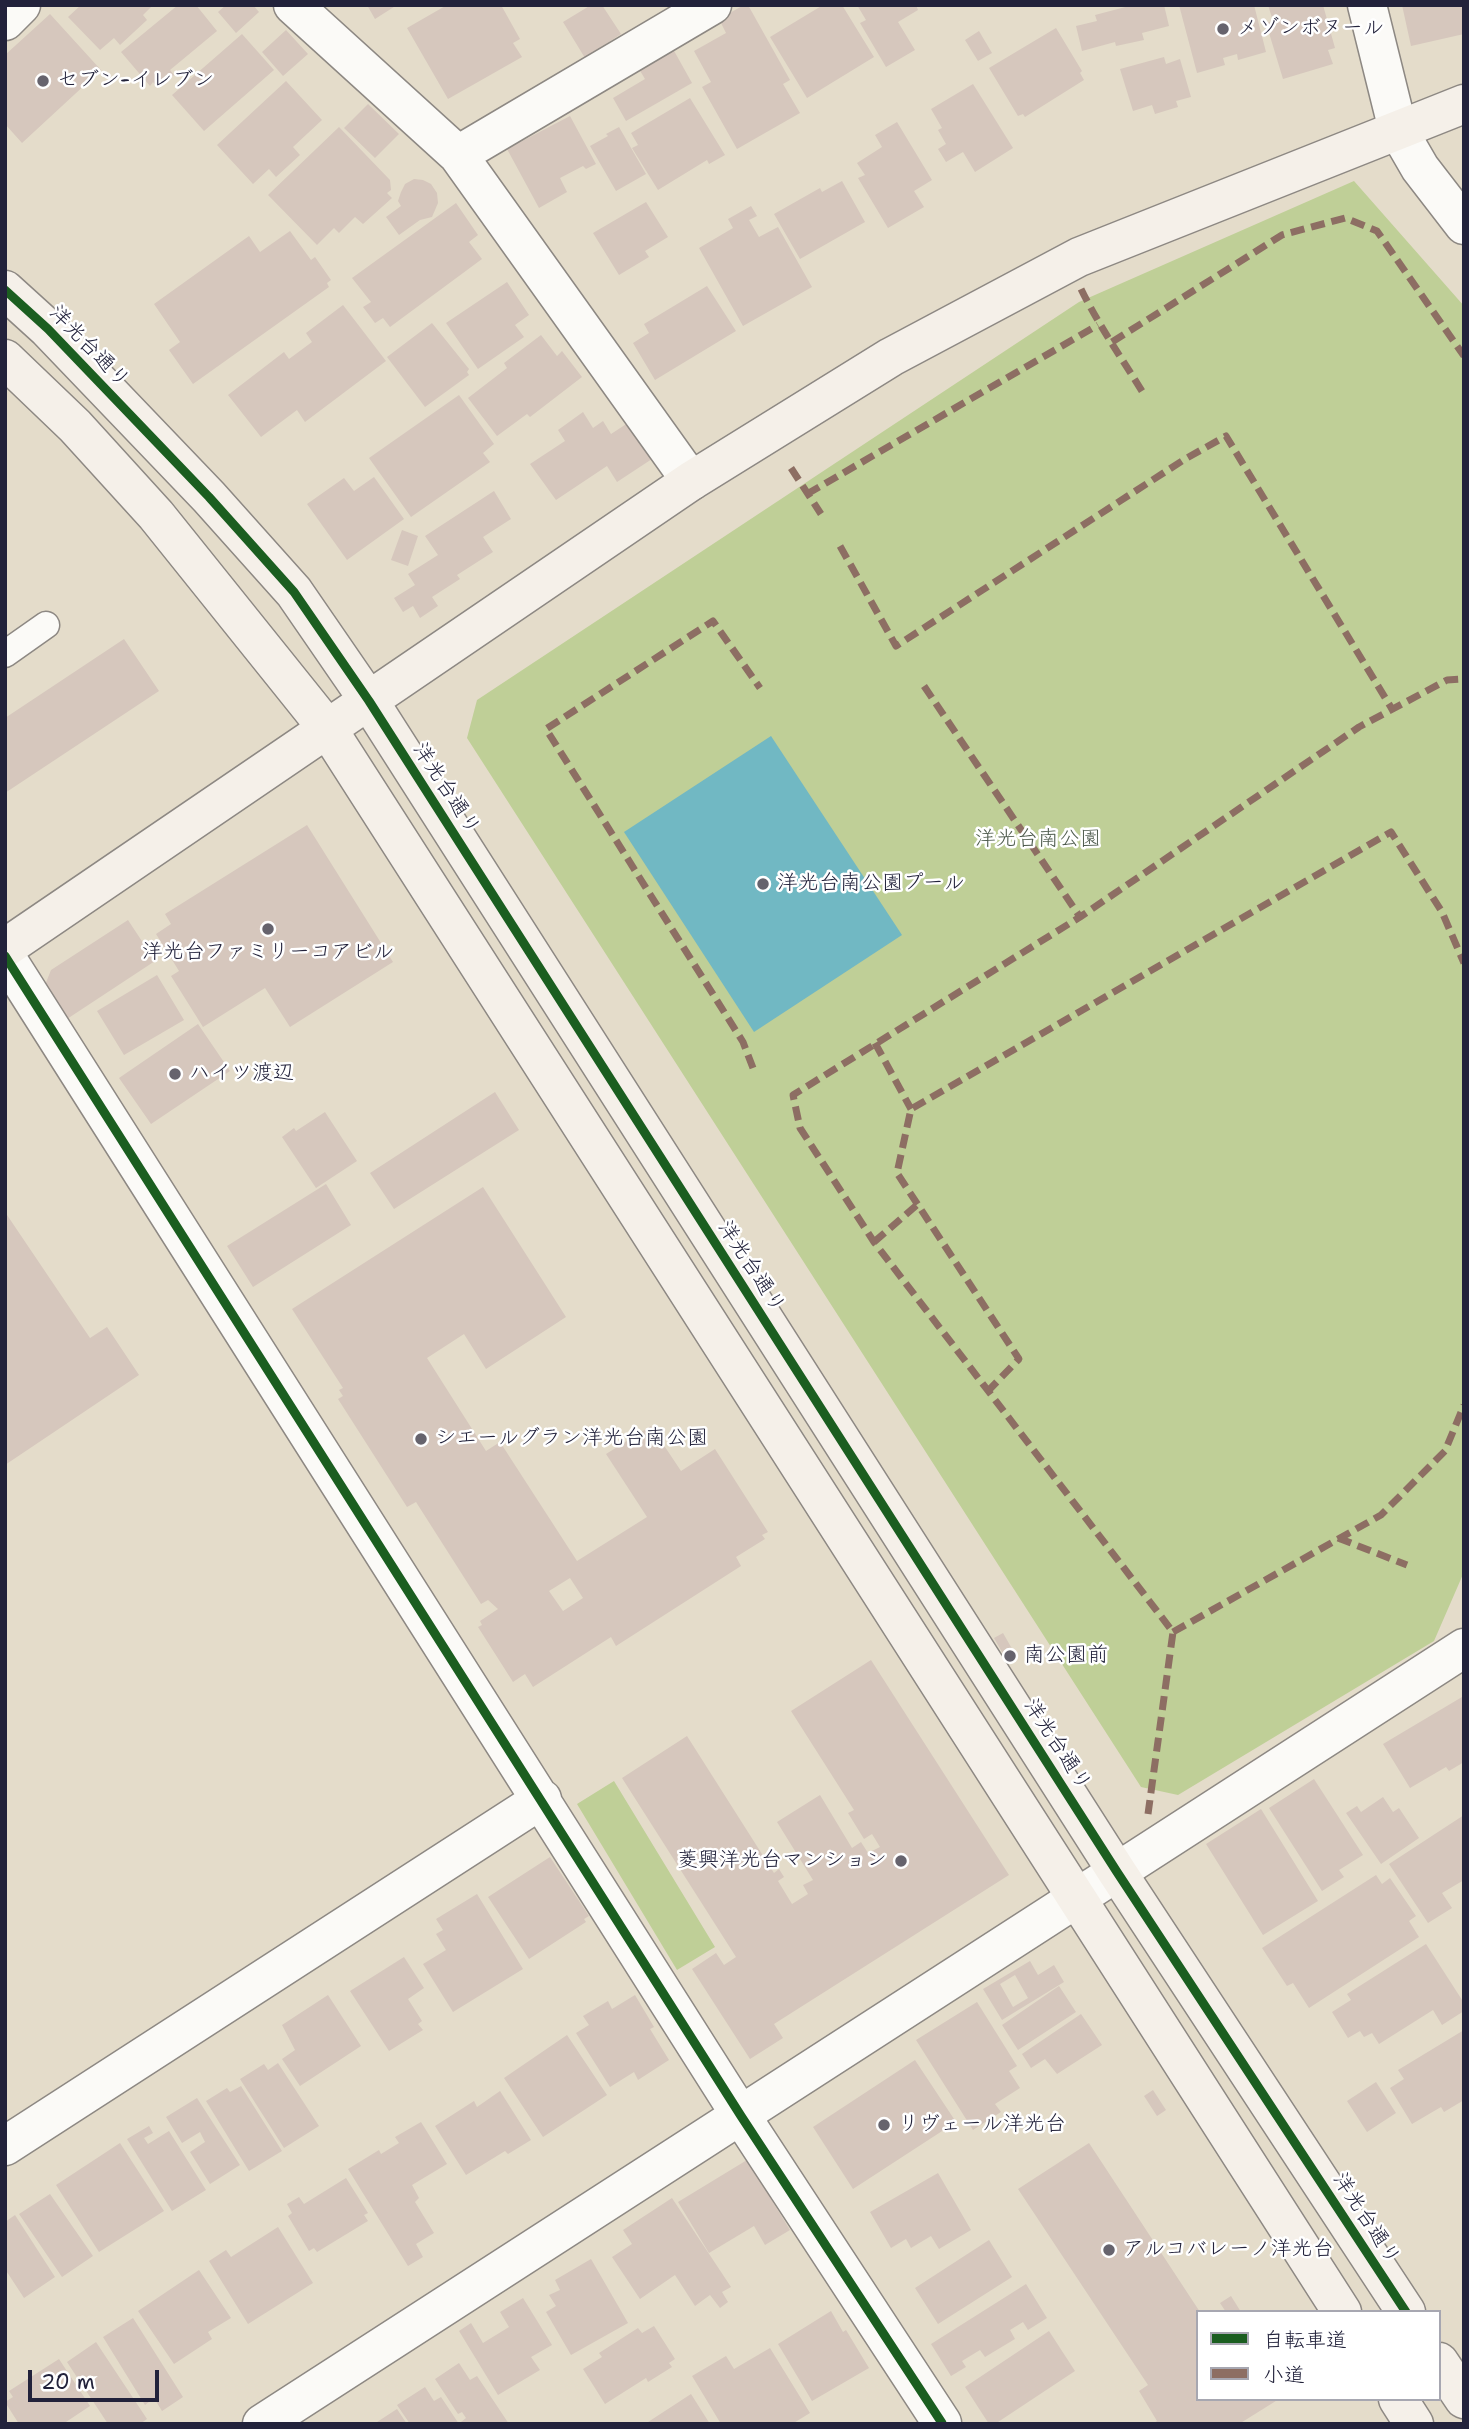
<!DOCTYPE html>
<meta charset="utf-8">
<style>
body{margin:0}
#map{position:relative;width:1469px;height:2429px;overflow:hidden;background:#e4dcca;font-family:"Shantell Sans","Klee One",sans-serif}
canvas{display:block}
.frame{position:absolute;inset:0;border:7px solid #22223b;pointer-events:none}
.legend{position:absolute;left:1196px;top:2310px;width:245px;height:91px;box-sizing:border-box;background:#fff;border:2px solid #a7a7b1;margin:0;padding:9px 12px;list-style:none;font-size:21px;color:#22223b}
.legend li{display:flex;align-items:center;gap:14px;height:35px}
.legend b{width:35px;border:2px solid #a7a7b1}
.scale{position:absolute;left:28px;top:2370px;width:131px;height:32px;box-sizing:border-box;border:4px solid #22223b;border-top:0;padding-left:9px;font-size:21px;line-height:24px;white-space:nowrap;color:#22223b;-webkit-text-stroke:5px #fff;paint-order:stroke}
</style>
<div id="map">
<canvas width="1469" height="2429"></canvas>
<div class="frame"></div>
<ul class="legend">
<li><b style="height:9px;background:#1b5e20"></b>自転車道</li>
<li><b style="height:9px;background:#8d6e63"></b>小道</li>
</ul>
<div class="scale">20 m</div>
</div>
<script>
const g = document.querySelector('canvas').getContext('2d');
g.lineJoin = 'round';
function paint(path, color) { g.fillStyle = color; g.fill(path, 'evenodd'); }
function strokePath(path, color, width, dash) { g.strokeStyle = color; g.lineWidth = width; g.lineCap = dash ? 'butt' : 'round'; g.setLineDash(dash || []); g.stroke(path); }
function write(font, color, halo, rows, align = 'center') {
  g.font = font + ' "Shantell Sans","Klee One",sans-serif'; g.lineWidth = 5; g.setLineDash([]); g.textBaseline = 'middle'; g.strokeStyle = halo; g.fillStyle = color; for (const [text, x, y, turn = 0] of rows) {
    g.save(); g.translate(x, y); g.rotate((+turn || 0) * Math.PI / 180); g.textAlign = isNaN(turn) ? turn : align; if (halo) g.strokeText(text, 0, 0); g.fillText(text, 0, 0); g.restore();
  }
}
paint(new Path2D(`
 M1354,181L1464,306V1572L1434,1641L1178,1795L1141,1787L467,738L477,700L1079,302Z
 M614,1781L715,1947L677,1970L577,1804Z`), '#bfcf97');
paint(new Path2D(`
 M771,736L902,935L754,1032L624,832Z`), '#71b8c3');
paint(new Path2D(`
 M81,5H153L143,15L147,20L120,45L114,38L100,50L68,17Z
 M178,5H196L217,31L170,70L174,75L158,88L153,82L150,86L121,52Z
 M226,5H253L259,12L236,33L218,12Z
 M367,5H397L375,19Z
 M447,5H501L520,39L513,43L522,57L448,99L407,28Z
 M591,5H602L621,34L585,58L563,22Z
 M744,5H748L790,80L783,84L800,113L737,149L702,87L711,82L694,51L726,33L719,19Z
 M823,5H842L874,57L807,98L770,37Z
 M857,5H916L918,10L898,22L915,50L886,67L860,23L866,20Z
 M1133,5H1164L1169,26L1142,33L1144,40L1116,46L1115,42L1082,51L1076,26L1097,21L1095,15Z
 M1179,5H1254L1266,52L1238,60L1237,54L1223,58L1225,65L1197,73Z
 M1268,5H1323L1335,48L1328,50L1333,64L1283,79L1266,23L1273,21Z
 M1402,5H1464V34L1411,46Z
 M50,14L101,70L22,143L5,124V55Z
 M1056,28L1082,71L1080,73L1084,80L1025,117L1023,114L1018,116L989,68Z
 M286,30L308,54L283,76L262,52Z
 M979,31L992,53L978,61L965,40Z
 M242,34L274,70L204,131L172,95Z
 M673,49L692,83L626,121L613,98L645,79L639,69Z
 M1164,57L1166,64L1180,59L1191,97L1176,101L1178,107L1155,114L1152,105L1133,111L1120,69Z
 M286,81L322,120L293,147L300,155L276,177L269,169L253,184L217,145Z
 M973,84L1013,148L975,172L963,152L946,162L938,149L946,144L938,130L942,128L931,109Z
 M690,98L725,155L709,164L707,160L658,190L632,148L638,145L631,133Z
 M368,104L399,134L375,158L344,128Z
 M570,116L596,164L586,169L583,166L560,178L567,192L539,208L507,149Z
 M897,122L932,180L914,191L924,207L888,228L858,178L865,175L857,163L882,147L875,135Z
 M339,127L390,180L391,190L387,193L392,198L363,224L355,217L339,233L334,228L317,245L268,195Z
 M619,127L646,174L616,191L590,146L608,136L606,134Z
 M414,179L423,180L431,184L437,193L438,203L432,217L420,220L399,235L386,217L401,206L398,201L401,192L405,184Z
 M842,181L865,222L800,259L774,214L820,188L822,192Z
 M646,202L668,237L645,251L649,257L619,275L593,233Z
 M456,203L478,235L469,242L482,259L390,327L383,318L375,323L363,307L371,302L352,278Z
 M751,206L757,216L749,220L759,237L778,227L812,287L743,326L699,248L733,228L728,219Z
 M290,231L311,260L315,257L331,280L327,283L329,287L193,384L169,350L180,342L154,304L249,236L260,252Z
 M507,282L529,315L515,325L524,337L478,369L446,323Z
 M707,286L736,331L655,380L633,343L649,333L644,324Z
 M343,305L386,361L305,422L297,410L261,437L228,395L284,352L289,359L312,342L306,333Z
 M432,323L469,369L467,372L469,375L425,407L387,357Z
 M541,335L557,356L562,351L582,377L530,417L527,414L497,436L468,398L507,368L504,363Z
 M459,395L494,444L483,453L490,462L411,517L369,458Z
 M583,412L593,428L603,421L611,434L631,421L655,457L617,482L607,466L556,500L530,464L565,441L558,430Z
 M374,477L404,519L347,560L307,504L344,478L354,491Z
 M494,491L511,519L483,537L493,552L457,575L460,579L432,597L438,606L420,618L413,606L403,612L394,598L415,585L408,574L438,555L425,536Z
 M402,530L418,536L408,566L391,560Z
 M124,639L159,691L5,793V718Z
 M307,825L393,962L290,1027L265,988L203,1027L171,976L179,971L156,934L171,924L165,914Z
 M128,920L155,961L67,1019L45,985L51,970Z
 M157,975L184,1020L124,1055L97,1011Z
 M198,1024L230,1071L151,1124L119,1078Z
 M495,1092L519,1130L394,1209L370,1173Z
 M325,1112L357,1161L316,1188L282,1137L294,1128L296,1131Z
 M326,1184L351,1225L253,1287L227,1246Z
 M483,1187L566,1317L486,1369L464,1334L427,1358L486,1451L500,1442L577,1561L647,1517L606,1454L651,1426L681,1471L715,1449L768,1532L762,1535L765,1539L736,1557L741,1566L616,1646L611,1637L533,1687L525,1674L513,1682L478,1627L482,1625L480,1621L498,1609L488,1600L481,1604L416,1502L407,1507L338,1399L343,1396L339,1390L343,1388L292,1309ZM570,1578L583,1598L563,1611L549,1591Z
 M5,1212L90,1338L107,1327L139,1375L5,1465Z
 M1003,1633L1015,1654L1006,1659L994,1638Z
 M871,1660L1009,1875L774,2024L783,2038L750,2059L692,1969L716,1953L724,1965L736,1957L622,1778L687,1736L774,1873L779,1869L784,1877L778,1881L792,1904L808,1894L803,1885L813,1880L777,1822L820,1795L852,1848L861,1842L868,1853L880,1847L872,1834L864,1839L848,1813L854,1810L791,1711Z
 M1462,1697L1464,1762L1449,1771L1446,1767L1410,1788L1383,1744Z
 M1314,1779L1363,1855L1339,1870L1344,1877L1322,1891L1269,1808Z
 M1383,1797L1393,1812L1399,1808L1419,1838L1381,1864L1346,1813L1357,1806L1361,1812Z
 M1261,1809L1318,1901L1263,1935L1206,1844Z
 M1464,1815V1880L1442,1893L1452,1908L1428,1923L1389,1864Z
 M550,1857L589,1916L584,1919L586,1922L529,1959L488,1897Z
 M1376,1875L1382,1884L1390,1878L1416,1916L1409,1921L1419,1937L1309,2008L1293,1983L1287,1986L1262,1948Z
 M477,1894L523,1969L453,2012L423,1964L446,1950L436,1934L443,1930L436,1919Z
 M1426,1944L1464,2003V2011L1442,2025L1433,2010L1379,2044L1372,2033L1364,2037L1360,2031L1348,2038L1332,2012L1351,2000L1347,1994Z
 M404,1957L424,1988L408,1999L422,2021L418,2024L423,2030L389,2051L350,1991Z
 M1030,1961L1038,1975L1054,1965L1064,1982L1002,2020L983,1989ZM1015,1975L1028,1998L1013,2007L1000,1984Z
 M1059,1986L1076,2012L1018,2050L1002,2025Z
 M328,1995L361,2046L300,2086L282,2059L295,2050L282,2025Z
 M635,1995L654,2027L650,2029L669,2060L638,2080L634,2072L610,2087L576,2033L589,2025L583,2016L608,2001L612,2009Z
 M977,2002L1017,2066L1009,2071L1020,2088L995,2104L1001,2112L973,2130L916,2040Z
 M1081,2014L1102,2045L1057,2074L1045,2059L1031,2068L1022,2054Z
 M1464,2030V2100L1444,2112L1441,2107L1412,2124L1390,2088L1404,2079L1398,2070Z
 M567,2035L607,2095L543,2137L504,2078Z
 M915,2060L956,2122L853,2189L813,2127Z
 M278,2063L319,2126L284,2148L240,2079L264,2064L268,2070Z
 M1376,2082L1396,2113L1367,2132L1347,2101Z
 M241,2086L282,2151L249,2171L206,2101L227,2088L230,2092Z
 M1153,2090L1166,2110L1157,2116L1144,2096Z
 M500,2091L531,2140L508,2154L505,2151L466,2175L435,2126L474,2101L477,2107Z
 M197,2098L240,2165L210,2184L190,2152L205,2142L200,2132L182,2143L166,2117Z
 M421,2122L447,2164L412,2185L419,2198L415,2202L434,2233L416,2244L423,2257L408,2266L348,2169L379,2150L381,2154L399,2143L395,2137Z
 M149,2126L153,2133L144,2138L148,2144L169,2131L206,2190L172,2211L127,2139Z
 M120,2143L164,2211L99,2252L56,2185Z
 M1089,2143L1200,2312H1198V2399H1279L1239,2424H1153L1157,2421L1139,2391L1148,2385L1018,2189Z
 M747,2160L790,2230L765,2245L754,2226L709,2253L678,2202Z
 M938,2173L971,2230L939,2249L931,2236L911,2248L906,2239L891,2248L870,2212Z
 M346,2178L368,2213L364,2215L368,2221L317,2252L314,2248L309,2251L288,2216L292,2213L287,2204L299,2197L304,2204Z
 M50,2194L93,2256L62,2277L19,2214Z
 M672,2198L731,2287L722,2292L728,2302L720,2308L710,2295L695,2306L675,2275L640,2299L612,2257L632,2244L623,2230Z
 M15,2215L55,2277L24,2298L5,2269V2222Z
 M278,2227L313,2283L248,2324L209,2261L226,2250L231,2257Z
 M989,2240L1012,2277L938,2324L915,2288Z
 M591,2259L628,2323L571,2355L546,2312L556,2306L549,2295L560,2290L555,2280Z
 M199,2270L231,2318L208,2332L212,2339L174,2364L138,2311Z
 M1026,2284L1047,2318L1028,2330L1023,2322L1010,2330L1015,2339L985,2357L980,2350L962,2361L966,2367L951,2376L931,2344Z
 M1231,2296L1241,2312H1226L1220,2303Z
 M523,2298L552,2345L531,2357L540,2370L498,2395L459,2331L471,2323L483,2343L509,2327L500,2312Z
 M831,2311L843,2332L846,2330L869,2368L812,2401L778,2344Z
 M133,2318L183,2397L162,2411L154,2398L145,2405L103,2337Z
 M654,2326L675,2359L669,2363L672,2367L648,2382L646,2378L605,2404L583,2369L602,2357L599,2353L638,2328L642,2333Z
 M1049,2331L1075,2371L995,2424H989L965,2387Z
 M96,2342L147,2419L140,2424H108L67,2362Z
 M770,2348L810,2413L792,2424H721L692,2376L726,2356L734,2369Z
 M59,2359L90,2406L63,2424H19L5,2402L13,2397L9,2391Z
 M459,2363L470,2380L477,2376L509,2424H462L461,2422L466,2418L462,2412L458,2414L435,2379Z
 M425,2387L434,2401L441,2397L459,2424H410L397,2405Z
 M691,2394L710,2424H645Z
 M397,2409L407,2424H374Z`), '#d6c7bd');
const lane = new Path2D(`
 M5,654L46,625`);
const street = new Path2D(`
 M293,5L458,155L691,481
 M1367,5L1398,130L1420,168L1464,225
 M5,21L21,5
 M458,155L712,5
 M5,956L741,2116L942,2423L940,2424
 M5,2146L542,1799
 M262,2424L1464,1648`);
const secondary = new Path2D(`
 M5,290L48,329L209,497L294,592L369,701L1117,1872L1406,2312
 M5,359L75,426L156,515L327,728L1342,2312
 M5,948L691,481L891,357L1079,257L1464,104
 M1439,2362L1464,2399
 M1398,2399L1414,2424`);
strokePath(lane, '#8d8883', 29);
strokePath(street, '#8d8883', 41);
strokePath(secondary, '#8d8883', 41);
strokePath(lane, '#fbfaf7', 26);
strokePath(street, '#fbfaf7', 38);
strokePath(secondary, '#f5f0e9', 38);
strokePath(new Path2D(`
 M1081,289C1099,326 1123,360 1145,396
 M1112,342L1282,235L1345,218L1377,231L1464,356
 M791,468L821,514
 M807,494L1098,325
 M840,546L896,646L1185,459L1226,436L1392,709
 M924,686L1080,917
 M875,1043L911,1109
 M753,1068L743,1042L546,729L713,621L760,688
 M874,1242L918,1204
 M987,1392L1019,1359L897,1173L911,1109L1391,832L1442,912L1464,963
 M1338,1538L1407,1565
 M1173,1632L1381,1515L1445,1451L1464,1405
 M1148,1814L1173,1632L874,1242L800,1128L793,1095L1080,917L1359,727L1447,680L1464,679`), '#8d6e63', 7, [14, 7]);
strokePath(new Path2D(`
 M5,290L48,329L209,497L294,592L369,701L1117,1872L1406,2312
 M5,956L741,2116L942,2423L940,2424`), '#1b5e20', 9);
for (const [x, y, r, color] of [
 [1223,29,7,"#66636d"],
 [43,81,7,"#66636d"],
 [763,884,7,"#66636d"],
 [268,929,7,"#66636d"],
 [175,1074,7,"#66636d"],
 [421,1439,7,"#66636d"],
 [1010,1656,7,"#66636d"],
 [901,1861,7,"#66636d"],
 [884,2125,7,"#66636d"],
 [1109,2250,7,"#66636d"]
]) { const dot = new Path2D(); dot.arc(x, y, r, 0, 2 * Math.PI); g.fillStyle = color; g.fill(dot); strokePath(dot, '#fff', 2.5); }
write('21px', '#22223b', '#fff', [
 ["メゾンボヌール",1237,29],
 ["セブン-イレブン",57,81],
 ["洋光台南公園プール",777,884],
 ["洋光台ファミリーコアビル",268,953,"center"],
 ["ハイツ渡辺",189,1074],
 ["シエールグラン洋光台南公園",435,1439],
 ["南公園前",1024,1656],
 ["菱興洋光台マンション",887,1861,"right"],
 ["リヴェール洋光台",898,2125],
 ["アルコバレーノ洋光台",1123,2250]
], 'left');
write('21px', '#22223b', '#fff', [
 ["洋光台通り",89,347,46],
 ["洋光台通り",446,789,57],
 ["洋光台通り",751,1267,57],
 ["洋光台通り",1057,1745,57],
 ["洋光台通り",1366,2219,57]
]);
write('21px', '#4e5b4d', '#fff', [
 ["洋光台南公園",1038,840]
]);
</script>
